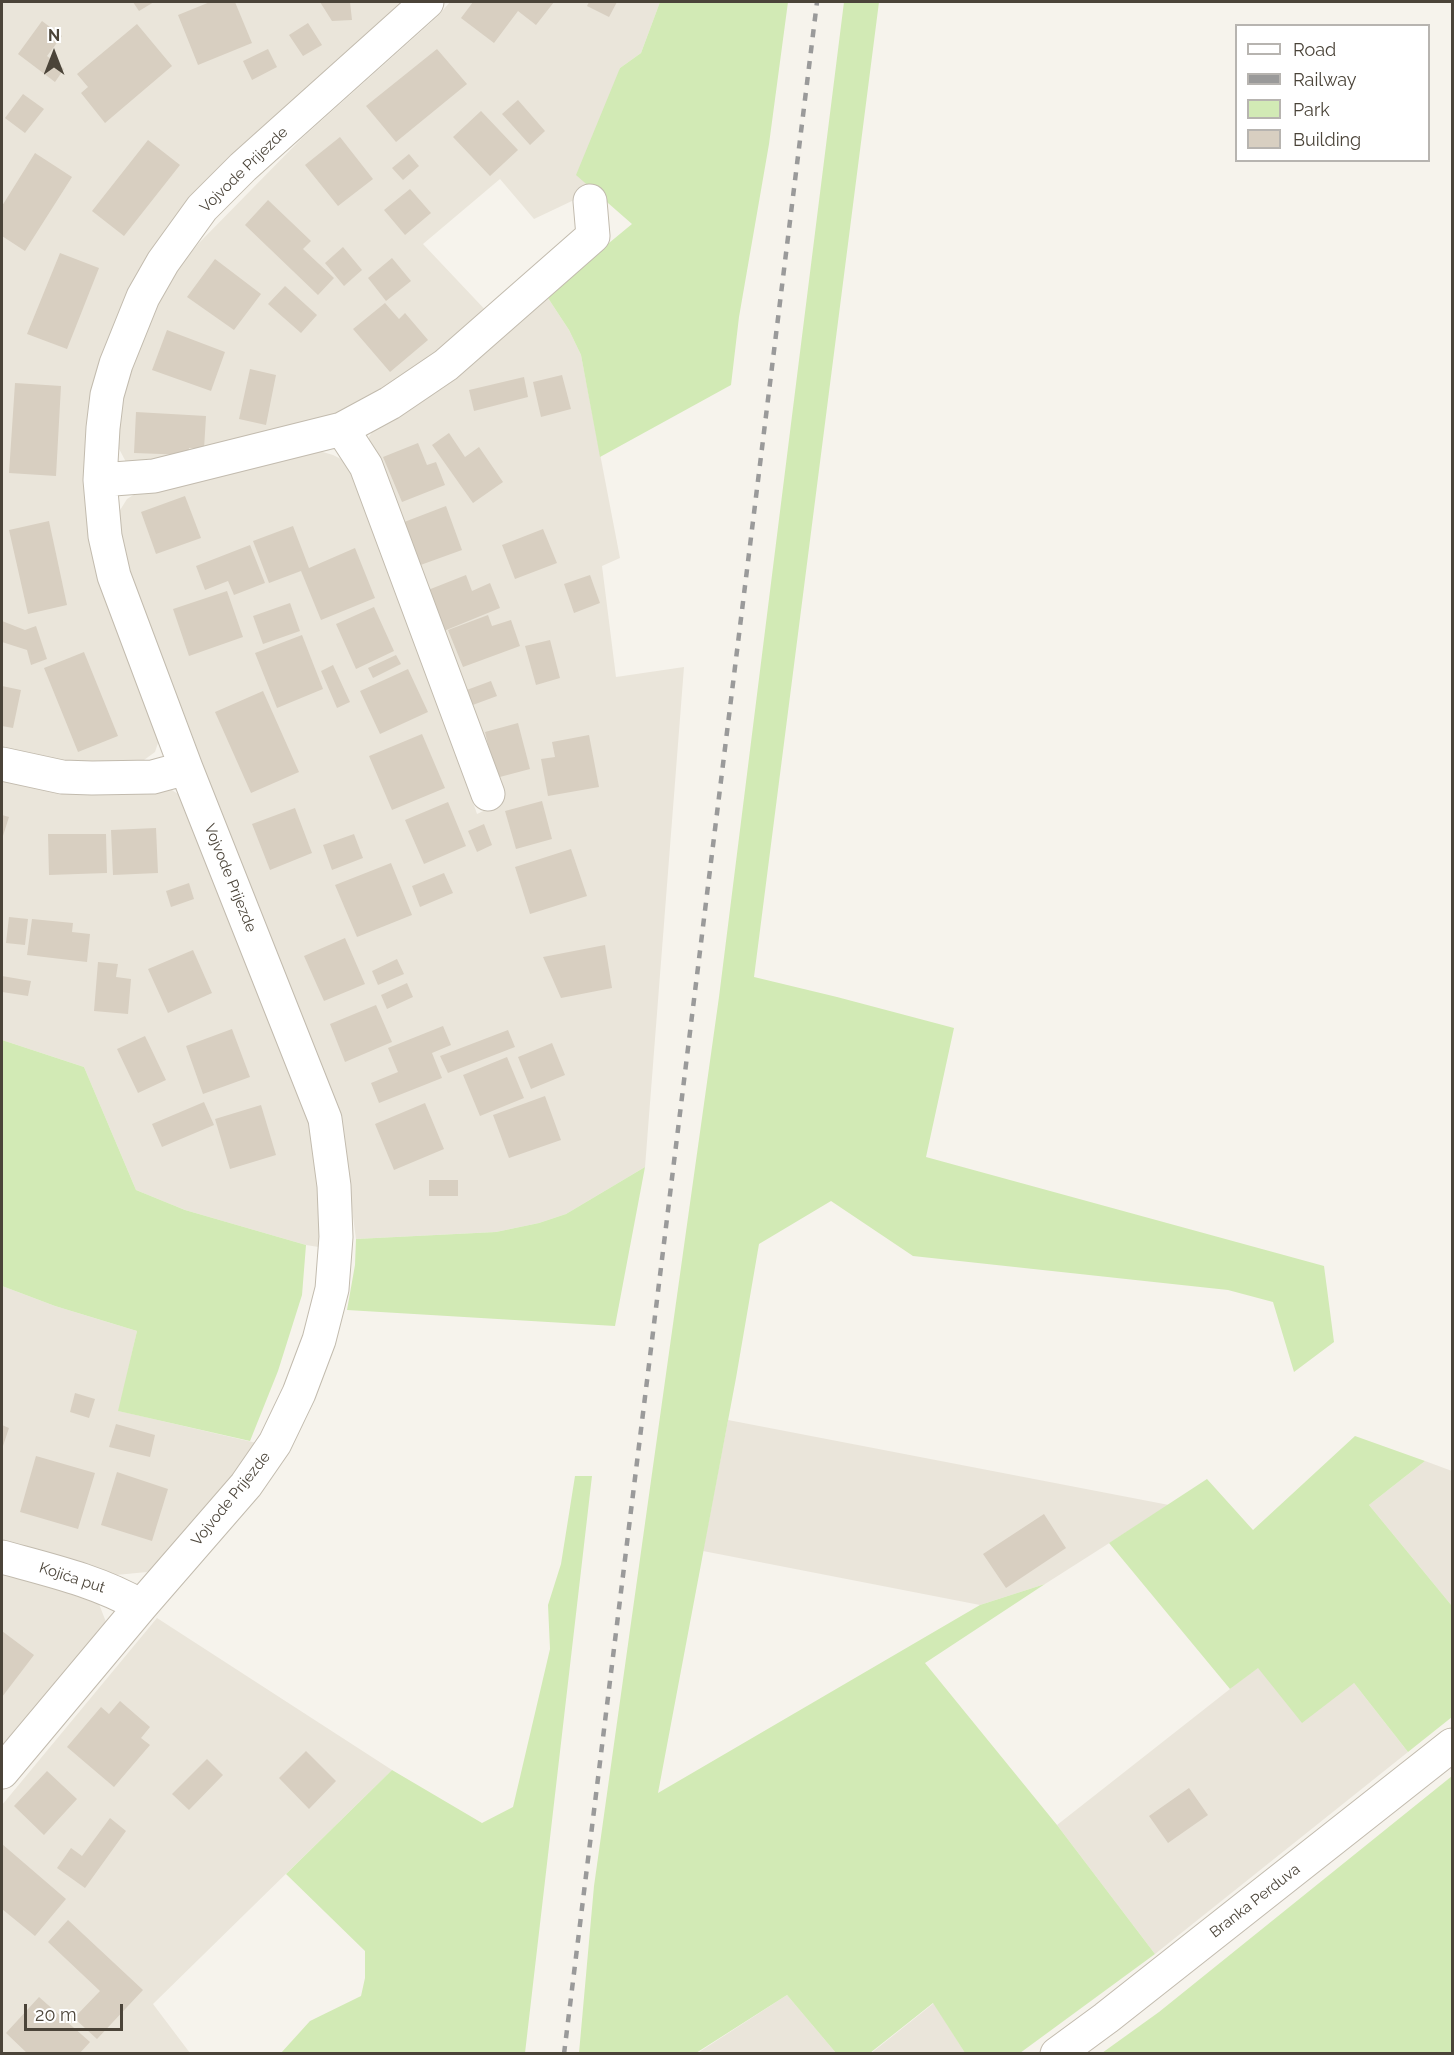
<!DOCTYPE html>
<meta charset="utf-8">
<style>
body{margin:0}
#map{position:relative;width:1454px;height:2055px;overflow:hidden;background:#f6f3ec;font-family:Raleway,sans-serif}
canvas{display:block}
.frame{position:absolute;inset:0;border:3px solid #4b4439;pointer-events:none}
.legend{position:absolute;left:1235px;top:24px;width:195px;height:138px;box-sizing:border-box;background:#fff;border:2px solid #b7b4b0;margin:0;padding:8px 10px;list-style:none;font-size:18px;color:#4b4439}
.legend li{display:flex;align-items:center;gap:12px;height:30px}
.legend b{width:30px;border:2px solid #b7b4b0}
.north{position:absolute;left:24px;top:24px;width:60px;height:60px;-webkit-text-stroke:4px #fff;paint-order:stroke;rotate:0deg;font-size:16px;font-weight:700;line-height:24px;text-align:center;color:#4b4439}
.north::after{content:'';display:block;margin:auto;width:21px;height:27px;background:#4b4439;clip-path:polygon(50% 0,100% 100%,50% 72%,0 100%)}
.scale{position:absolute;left:24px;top:2004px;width:99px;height:27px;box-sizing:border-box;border:3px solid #4b4439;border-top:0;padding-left:8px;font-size:18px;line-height:21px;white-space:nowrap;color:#4b4439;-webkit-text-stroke:4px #fff;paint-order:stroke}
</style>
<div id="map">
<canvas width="1454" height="2055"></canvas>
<div class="frame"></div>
<ul class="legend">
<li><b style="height:8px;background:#fff"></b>Road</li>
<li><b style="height:8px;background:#9a9a9a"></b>Railway</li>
<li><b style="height:16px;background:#d2eab5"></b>Park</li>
<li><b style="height:16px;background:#d8cfc1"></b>Building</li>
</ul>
<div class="north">N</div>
<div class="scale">20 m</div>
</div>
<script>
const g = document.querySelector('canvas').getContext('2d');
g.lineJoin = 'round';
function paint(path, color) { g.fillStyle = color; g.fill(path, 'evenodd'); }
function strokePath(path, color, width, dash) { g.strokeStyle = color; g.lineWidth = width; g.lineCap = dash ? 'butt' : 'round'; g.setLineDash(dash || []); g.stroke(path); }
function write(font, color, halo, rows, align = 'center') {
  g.font = font + ' Raleway,sans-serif'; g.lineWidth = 4.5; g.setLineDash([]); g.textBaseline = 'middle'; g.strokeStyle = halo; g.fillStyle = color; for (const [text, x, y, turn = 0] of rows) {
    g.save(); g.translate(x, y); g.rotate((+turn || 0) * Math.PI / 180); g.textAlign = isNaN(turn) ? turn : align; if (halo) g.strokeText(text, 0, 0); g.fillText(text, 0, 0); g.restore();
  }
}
paint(new Path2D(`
 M2,2H414L198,199L92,444L159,740L155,752L144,760L126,763L69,764L2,748Z
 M450,2H660L641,53L620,68L593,191L534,219L500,179L423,244L491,316L342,418L136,466L126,462L117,445L126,377L147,314L173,274L198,244L302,138L437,17Z
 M546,295L569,330L581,355L620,558L602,566L616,677L684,667L645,1167L566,1214L539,1223L496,1232L356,1239L343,1142L128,568L117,515L127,499L141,490L316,450L333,455L353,465L366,484L477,814L500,803L369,444V437L375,427Z
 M2,779L155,788L172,790L187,800L309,1113L325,1248L306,1245L185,1210L136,1190L84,1067L2,1040Z
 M2,1286L55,1306L137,1331L119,1411L261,1444L157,1566L147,1572L116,1575L2,1543Z
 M728,1420L1169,1505L1045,1584L980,1605L703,1551Z
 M1425,1461L1452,1471V1606L1369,1505Z
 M2,1567L99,1604L106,1622L2,1753Z
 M157,1618L392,1770L153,2004L190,2053L2,2054V1805Z
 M1258,1667L1354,1683L1408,1752L1155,1954L1057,1825Z
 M787,1995L836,2053L696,2054Z
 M934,2003L965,2053L870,2054Z`), '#eae5da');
paint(new Path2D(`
 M660,2H788L769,144L739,317L731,385L600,457L581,355L569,330L546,295L632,224L576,175L620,68L641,53Z
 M844,2H879L754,977L837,997L954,1028L926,1157L1324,1266L1334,1342L1294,1372L1273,1302L1228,1290L913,1256L831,1201L759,1244L736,1378L658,1793L980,1605L1045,1584L925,1663L1057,1825L1155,1954L1020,2053H965L933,2003L870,2053H836L787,1995L696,2053H579L594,1886L719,997Z
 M2,1040L84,1067L136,1190L185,1210L306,1245L302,1295L278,1371L250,1441L118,1411L137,1331L55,1306L2,1286Z
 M645,1167L615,1326L347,1310L355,1265L356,1239L496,1232L539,1223L566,1214Z
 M1355,1436L1425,1461L1369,1505L1452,1606V1717L1408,1752L1354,1683L1302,1723L1258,1668L1230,1689L1109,1543L1207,1479L1253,1530Z
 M575,1476H592L525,2053H281L310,2021L361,1996L365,1978V1951L286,1874L392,1770L482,1823L513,1807L550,1649L548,1605L561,1564Z
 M1452,1776V2053H1102L1159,2012Z`), '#d2eab5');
paint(new Path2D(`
 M133,2H154L139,11Z
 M210,2H235L252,43L198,65L178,15Z
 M320,2H350L352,20L332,21Z
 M473,2H554L536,25L518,11L494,43L461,18Z
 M589,2H617L609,17L587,6Z
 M42,21L62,36L47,56L64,69L55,82L18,54Z
 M308,23L322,45L303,56L289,35Z
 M137,24L172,66L105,123L81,93L88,87L77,74Z
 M268,49L277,67L252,80L243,61Z
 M437,49L467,84L396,142L366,106Z
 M23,94L44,109L25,133L5,118Z
 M518,100L545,131L530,145L502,114Z
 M481,111L518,150L490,176L453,137Z
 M340,137L373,179L338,206L305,165Z
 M148,140L180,165L124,236L92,211Z
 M35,153L72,177L25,251L2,236V206Z
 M409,154L419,166L403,180L392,168Z
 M410,189L431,213L405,235L384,210Z
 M268,200L311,241L303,249L334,278L318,295L245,225Z
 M343,247L362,270L344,286L325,263Z
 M60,253L99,268L67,349L27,334Z
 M392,258L411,281L386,301L368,278Z
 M215,259L261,294L234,330L187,297Z
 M285,286L317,315L301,333L268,304Z
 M385,303L399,319L405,313L428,340L390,372L353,329Z
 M167,330L225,352L211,391L152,370Z
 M250,369L276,375L266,425L239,419Z
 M562,375L571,409L541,417L533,382Z
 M524,377L528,397L474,411L469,390Z
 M15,383L61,386L56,476L9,473Z
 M136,412L206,416L204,449L189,448L188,455L134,453Z
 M449,433L465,457L479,447L503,482L473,503L432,445Z
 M418,443L427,465L436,462L445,485L402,502L383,457Z
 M185,496L201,538L156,554L141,512Z
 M446,506L462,550L415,567L399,524Z
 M49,521L67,605L28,614L9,530Z
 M293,526L309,568L355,548L375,598L321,620L301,571L269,583L253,541Z
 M543,529L557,563L515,579L502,545Z
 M250,545L265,583L234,595L228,581L205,590L196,566Z
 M466,575L472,591L490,583L500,608L439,633L423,592Z
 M590,575L600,603L574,613L564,584Z
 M227,591L243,637L189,656L173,609Z
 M290,603L300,631L263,644L253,616Z
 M374,607L394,651L356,669L336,624Z
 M488,615L492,626L511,620L520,646L463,667L448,630Z
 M2,621L25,630L36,626L47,659L31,665L27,650L2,642Z
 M302,635L323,689L277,708L255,653Z
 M550,640L560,678L536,685L525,646Z
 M84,652L118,736L78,752L44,668Z
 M396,655L401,664L373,678L368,668Z
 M333,665L350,702L337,708L321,671Z
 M408,669L428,712L380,734L360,691Z
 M491,681L497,696L470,706L464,691Z
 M2,686L21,690L13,728L2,726Z
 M263,691L299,772L251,793L215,712Z
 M518,723L530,769L496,778L485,732Z
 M422,734L445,788L392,810L369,756Z
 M589,735L599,787L548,796L541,759L555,757L552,742Z
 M542,801L552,839L516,849L505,811Z
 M448,802L466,846L424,864L405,820Z
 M295,808L312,853L270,870L252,824Z
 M2,815L9,817L2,839Z
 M484,824L492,845L477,852L468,831Z
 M156,828L158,873L113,875L111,830Z
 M48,834H106L107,873L49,875Z
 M354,834L363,858L332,870L323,845Z
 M571,849L587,896L530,914L515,867Z
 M391,863L412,915L357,937L335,885Z
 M444,873L453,893L420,907L412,886Z
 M189,883L194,899L171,907L166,891Z
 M9,917L28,919L25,945L6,943Z
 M32,919L73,923L72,932L90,934L87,962L27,955Z
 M345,938L365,984L324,1001L304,956Z
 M605,945L612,988L561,998L543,957Z
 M193,950L212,993L168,1013L148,969Z
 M397,959L404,974L378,985L372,971Z
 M98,962L118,964L116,977L131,979L128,1014L94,1011Z
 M2,976L31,981L28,996L2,992Z
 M407,983L413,997L387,1009L381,995Z
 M376,1005L392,1042L345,1062L330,1024Z
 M443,1026L451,1045L432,1053L442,1078L379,1103L371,1083L398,1072L388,1048Z
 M232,1029L250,1077L203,1094L186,1046Z
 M508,1030L515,1047L448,1073L440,1056Z
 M145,1036L166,1080L138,1093L117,1049Z
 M552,1043L565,1075L531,1089L518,1057Z
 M507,1057L524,1098L480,1116L463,1075Z
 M545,1096L561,1140L509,1158L493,1115Z
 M204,1102L214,1125L162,1147L152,1124Z
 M425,1103L444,1149L394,1170L375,1124Z
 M261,1105L276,1155L230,1169L215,1119Z
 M429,1180H458V1196H429Z
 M75,1393L95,1399L89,1418L70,1412Z
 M116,1424L155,1435L150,1457L109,1447Z
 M2,1425L9,1428L2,1449Z
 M36,1456L95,1473L78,1529L20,1512Z
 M117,1472L168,1489L152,1541L101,1525Z
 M1044,1514L1066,1548L1006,1588L983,1554Z
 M2,1631L34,1655L2,1697Z
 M120,1701L150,1727L141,1738L150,1745L114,1787L67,1747L101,1707L109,1714Z
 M306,1751L336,1781L309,1809L279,1778Z
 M207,1759L223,1775L189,1810L172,1794Z
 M47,1771L77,1799L44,1835L14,1806Z
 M1189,1788L1208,1815L1168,1843L1149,1816Z
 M110,1818L126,1831L85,1888L57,1868L71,1848L82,1856Z
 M2,1844L66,1899L35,1936L2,1909Z
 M68,1920L143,1990L97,2039L74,2018L100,1991L48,1942Z
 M39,1997L90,2042L79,2054H28L6,2033Z`), '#d8cfc1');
const street = new Path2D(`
 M342,429L366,466L488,794
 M100,480L154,476L342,429L390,403L446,365L593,236L590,201
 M2,764L62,777L92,778L153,777L186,768
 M2,1557C49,1570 98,1581 141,1606
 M2,1772L141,1606L246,1485L275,1443L299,1393L319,1340L332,1289L336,1237L334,1186L325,1119L186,768L114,576L105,536L100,480L103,428L107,395L116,364L143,297L163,262L202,208L243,167L427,2
 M1057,2054L1106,2018L1452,1745`);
strokePath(street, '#c2bbae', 35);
strokePath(street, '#fff', 33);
strokePath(new Path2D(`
 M564,2054L817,2`), '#9a9a9a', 4.5, [8, 8]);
write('15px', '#4b4439', '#fff', [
 ["Vojvode Prijezde",244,170,-44],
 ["Vojvode Prijezde",230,878,68],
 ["Vojvode Prijezde",231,1499,-51],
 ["Kojića put",72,1578,18],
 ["Branka Perduva",1255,1901,-38]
]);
</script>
